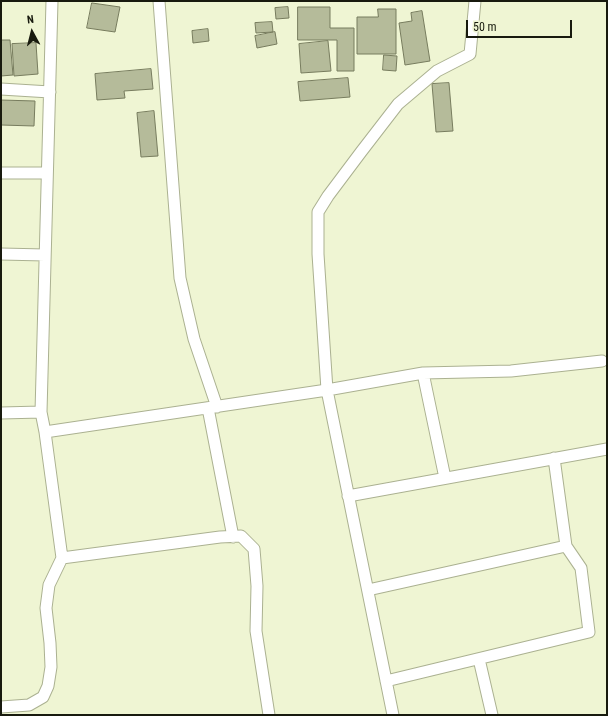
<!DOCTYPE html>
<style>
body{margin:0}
#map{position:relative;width:608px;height:716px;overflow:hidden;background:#eff5d3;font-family:"Roboto Condensed",sans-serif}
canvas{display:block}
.frame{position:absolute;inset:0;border:2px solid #181a0e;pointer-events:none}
.north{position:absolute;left:12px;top:12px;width:40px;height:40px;-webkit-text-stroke:3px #eff5d3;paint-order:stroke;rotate:353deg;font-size:11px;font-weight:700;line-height:16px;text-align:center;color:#181a0e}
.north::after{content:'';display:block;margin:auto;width:14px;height:18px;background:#181a0e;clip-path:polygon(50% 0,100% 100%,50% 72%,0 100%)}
.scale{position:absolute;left:466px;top:20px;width:106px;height:18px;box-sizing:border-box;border:2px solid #181a0e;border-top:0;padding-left:5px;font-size:12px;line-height:14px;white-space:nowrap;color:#181a0e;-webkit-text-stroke:3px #eff5d3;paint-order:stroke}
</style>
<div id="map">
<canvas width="608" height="716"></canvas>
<div class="frame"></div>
<div class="north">N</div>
<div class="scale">50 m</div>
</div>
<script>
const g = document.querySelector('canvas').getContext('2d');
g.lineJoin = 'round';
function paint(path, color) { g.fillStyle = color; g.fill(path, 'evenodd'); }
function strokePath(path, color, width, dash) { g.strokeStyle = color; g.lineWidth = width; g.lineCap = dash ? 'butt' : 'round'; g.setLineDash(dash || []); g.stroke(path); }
const building = new Path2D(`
 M92,3L120,7L115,32L87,28Z
 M288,7L289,18L276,19L275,8Z
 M298,7H330V28H354V71H337V40H298Z
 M378,9H396V54H357V17H378Z
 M422,11L430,61L405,65L399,23L412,21L411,13Z
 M272,22L273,32L256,33L255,23Z
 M208,29L209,41L193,43L192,31Z
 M275,32L277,44L257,48L255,36Z
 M1,40H10L13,75L1,76Z
 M328,41L331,71L301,73L299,44Z
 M36,43L38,74L14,76L12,44Z
 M384,55L397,56L396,71L383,70Z
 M151,69L153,89L124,91L125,98L97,100L95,74Z
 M348,78L350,97L300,101L298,82Z
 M449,83L453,131L436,132L432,84Z
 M1,100L35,101L34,126L1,125Z
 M154,111L158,156L141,157L137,113Z`);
paint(building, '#b5bb9a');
strokePath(building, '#777c5e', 1);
const street = new Path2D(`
 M159,1L180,278L194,339L217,407
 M1,89L50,92
 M1,173H47
 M1,254L45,255
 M423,373L445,478
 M208,408L233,537
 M1,413L41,412
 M45,432L327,390L423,373L511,371L602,361
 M348,496L607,449
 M62,558L220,537L241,536L254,549L257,586L256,631L269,715
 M368,590L566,546L554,458
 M479,659L492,715
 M386,681L589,632L581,568L566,546
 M1,707L29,705L43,697L48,686L51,667L50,643L46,608L49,585L62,558L45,432L41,412L52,1
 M393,715L327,390L318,254V212L328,196L361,152L398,104L437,71L470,54L475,1`);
strokePath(street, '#abb191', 13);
strokePath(street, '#fff', 11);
</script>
